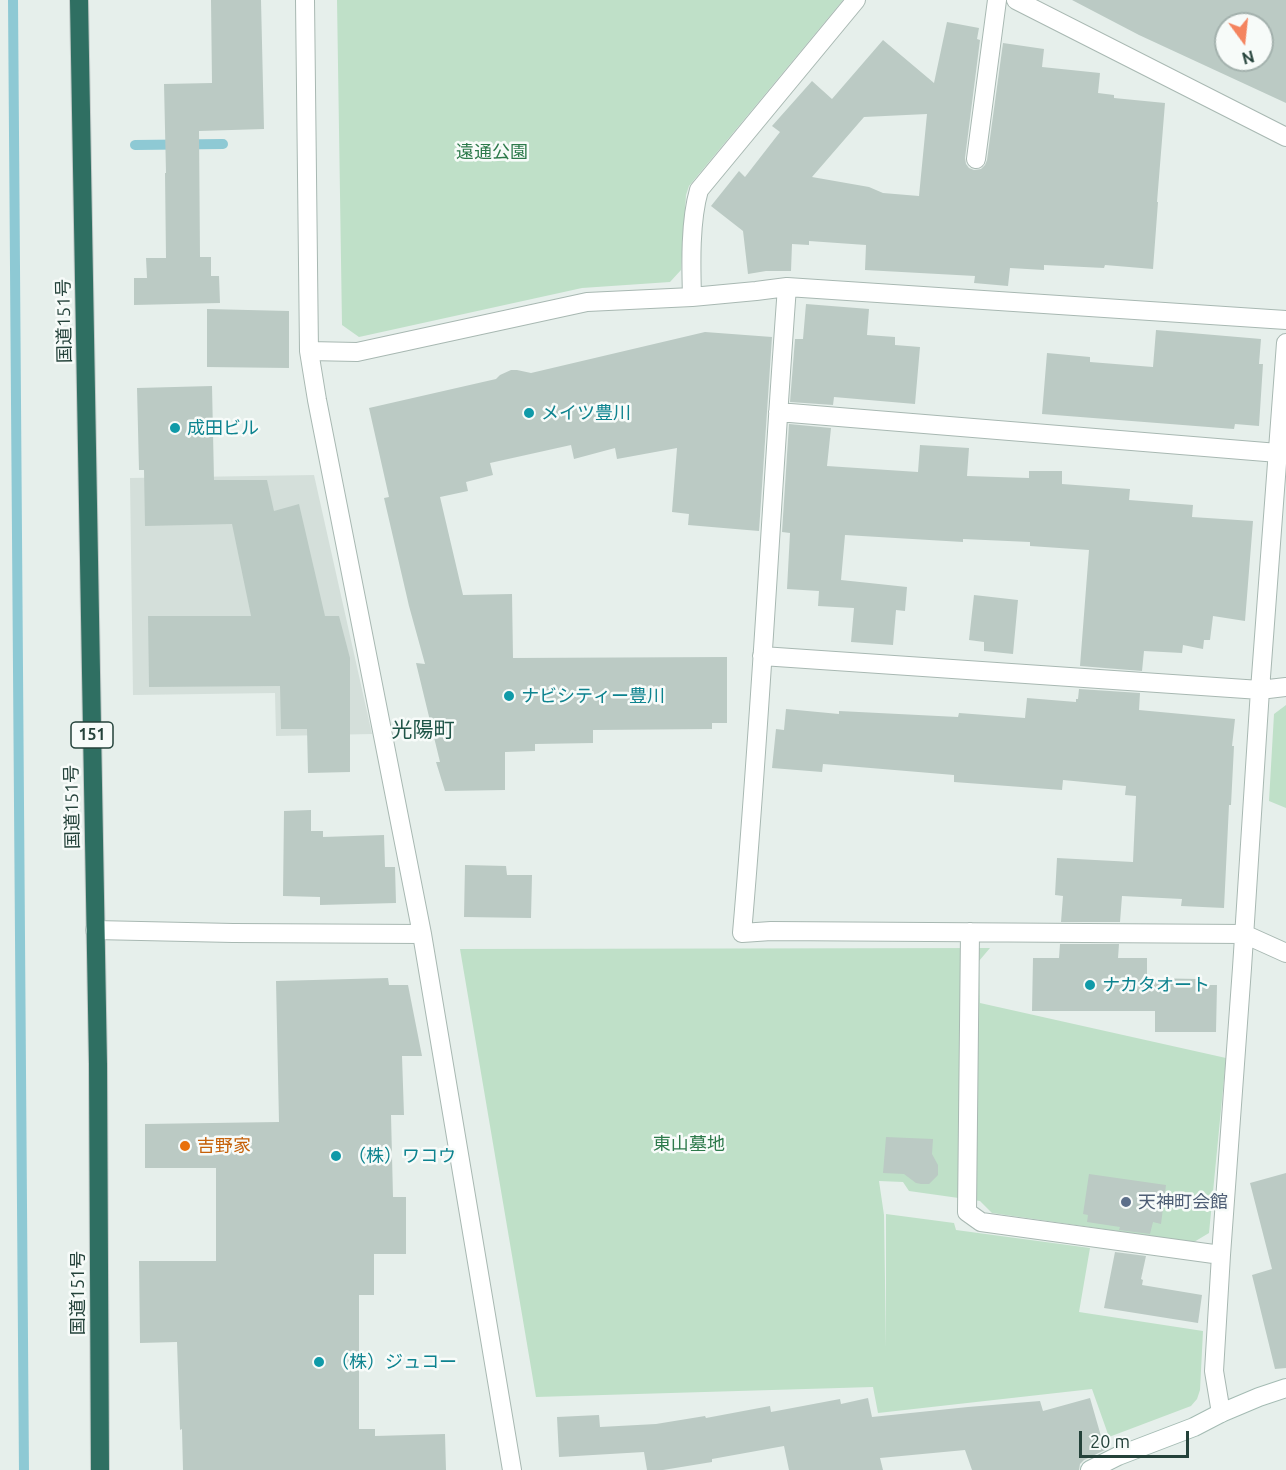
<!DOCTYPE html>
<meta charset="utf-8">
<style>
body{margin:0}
#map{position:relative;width:1286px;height:1470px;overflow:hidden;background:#e6efeb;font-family:Ubuntu,sans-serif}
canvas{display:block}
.north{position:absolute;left:1214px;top:12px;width:60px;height:60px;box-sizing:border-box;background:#f7fbf9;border:2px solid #a3b1ad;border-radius:50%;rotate:165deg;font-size:16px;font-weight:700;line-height:24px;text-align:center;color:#24423a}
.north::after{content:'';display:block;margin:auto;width:21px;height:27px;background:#f4845f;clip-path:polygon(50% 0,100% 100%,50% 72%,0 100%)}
.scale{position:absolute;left:1079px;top:1431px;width:110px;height:27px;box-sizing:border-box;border:3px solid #24423a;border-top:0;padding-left:8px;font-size:18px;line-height:21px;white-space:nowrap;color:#24423a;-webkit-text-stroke:4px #f7fbf9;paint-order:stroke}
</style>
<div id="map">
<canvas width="1286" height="1470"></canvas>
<div class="north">N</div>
<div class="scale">20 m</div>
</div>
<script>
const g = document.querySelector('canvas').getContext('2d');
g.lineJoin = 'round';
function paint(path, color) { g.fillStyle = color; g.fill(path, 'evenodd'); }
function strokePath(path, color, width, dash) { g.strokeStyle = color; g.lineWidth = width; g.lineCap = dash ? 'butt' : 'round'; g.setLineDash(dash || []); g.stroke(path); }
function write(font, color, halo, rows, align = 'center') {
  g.font = font + ' Ubuntu,"Noto Sans JP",sans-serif'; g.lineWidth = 5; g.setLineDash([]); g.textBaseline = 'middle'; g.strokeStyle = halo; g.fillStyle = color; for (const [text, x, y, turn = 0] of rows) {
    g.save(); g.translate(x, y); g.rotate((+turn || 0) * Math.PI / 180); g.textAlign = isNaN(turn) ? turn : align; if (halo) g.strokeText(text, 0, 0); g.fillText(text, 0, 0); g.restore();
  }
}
paint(new Path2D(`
 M314,475L372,734L276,736L275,693L133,695L130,478Z`), '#d4dfda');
paint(new Path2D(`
 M337,0H843L689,186L686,195L681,270L670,282L582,288L359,337L342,325Z
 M1286,705V808L1269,801L1274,714Z
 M990,948L979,961L980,1003L1226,1058L1209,1233L1194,1242L992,1213L980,1201L909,1191L903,1182L879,1181L884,1215L886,1348V1214L954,1223L956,1230L1090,1248L1079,1312L1203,1331L1200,1390L1197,1399L1191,1406L1109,1437L1092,1389L878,1413L873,1387L536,1397L460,949Z`), '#bfe0c8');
strokePath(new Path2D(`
 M13,0L24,1470
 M135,145L223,144`), '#8ec9d4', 10);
paint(new Path2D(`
 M211,0H261L264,129L199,131L200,257H211V276H219L220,303L134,305V278H147L146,258H166L165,173H166L164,84L212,83Z
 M1072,0H1286V103L1139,35ZM1226,24H1262V60H1226Z
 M947,22L979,28L977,39L980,40L965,158L966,164L969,168L974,170L981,169L985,165L987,160L1003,43L1044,49L1042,67L1100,73L1098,93L1114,95V98L1165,103L1157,202H1158L1153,269L1105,265L1104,268L1044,265V270L1010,268L1008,286L974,283L975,276L865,270L866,245L809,241V245L792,244L791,271H766L748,274L743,231L711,206L739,171L745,177L780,132L772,126L812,81L832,99L883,40L934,83ZM927,114L919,196L883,193L869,187L812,177L864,117Z
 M806,304L869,309L867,335L895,337V345L920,347L915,404L834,397L833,405L790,402L795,339H803Z
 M207,309L289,311V368L207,367Z
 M1156,330L1261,339L1259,364H1263L1259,426L1235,424L1234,429L1042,414L1047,353L1090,357V362L1153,367Z
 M705,332L772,337L759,531L688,525L689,514L672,512L677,448L617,459L615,448L574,459L571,445L490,463L493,475L466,482L468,491L440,497L463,595L512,594L513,658L727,657V723H712V729L593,730V743L535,744V751L505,752V790L445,791L436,762H440L416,663L425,664L409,606L384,498L389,497L369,408L496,379L500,375L511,370H517L531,373Z
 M212,386L214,480H267L274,511L299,504L325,616H339L350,658V772L308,773L307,729H281L280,686L149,687L148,616H251L232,524L145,526L144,470H139L137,388Z
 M789,424L831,428L827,466L918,472L920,445L969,448L967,476L1029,478V471H1062V484L1130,489L1129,500L1193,505L1192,517L1253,521L1245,621L1213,616L1210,640H1204L1203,649L1183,645L1182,653L1144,651L1142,671L1080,666L1089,550L1030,546V542L963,539V542L845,535L841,580L907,587L905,611L896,610L893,645L851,642L854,608L818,606L819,591L787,589L790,533L782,532Z
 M974,595L1018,600L1013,654L984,651V642L969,640Z
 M1079,689L1140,693L1139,710L1235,719L1232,746H1234L1231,805H1229L1224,908L1181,906L1182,899L1122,896L1120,922H1061L1063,896L1055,895L1057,858L1133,862L1136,796L1125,795L1126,786L1063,780L1062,790L954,782V775L823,764L822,772L772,768L776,729L784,730L786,709L839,714V711L958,717L959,713L1025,718L1027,698L1076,702V699H1078Z
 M311,810V831H323V837L384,835L385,867H395L396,903L320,905V897L283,896L284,811Z
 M465,865L506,866L507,875H532L531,918L464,917Z
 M1060,944H1119L1118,958H1147V978L1198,979V985H1217L1216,1032H1155V1011H1032L1033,958H1059Z
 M388,978L389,985H408L422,1056H402L404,1115H391L393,1197H406V1254H374V1295H359V1429H375V1436L445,1434L446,1470H183L182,1429L180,1430L177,1342L140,1343L139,1261H216V1168H145V1124L279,1122L276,981Z
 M886,1137L933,1139L932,1154L938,1165V1175L929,1184H921L916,1183L904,1174L883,1173Z
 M1286,1173V1368L1275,1369L1252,1275L1272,1269L1250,1183Z
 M1089,1174L1166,1185L1161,1224L1153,1222L1150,1234L1119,1230L1120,1227L1087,1222L1088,1215L1083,1214Z
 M1115,1252L1146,1256L1141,1279L1143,1280L1142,1285L1202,1295L1198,1323L1104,1308Z
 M868,1398L872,1417L968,1407L1040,1401L1043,1411L1090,1398L1105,1450L1084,1460L1080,1464L1079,1470H972L965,1450L880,1458L883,1470H789L784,1446L712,1459V1462L663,1470H647L644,1452L559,1457L557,1417L599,1415L600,1427L656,1424L705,1416L706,1418L770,1406L771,1412L840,1399L841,1404Z`), '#bbcac4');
const street = new Path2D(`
 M305,0L309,351L317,400L422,934L512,1470
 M1016,0L1286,137
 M976,159L997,0
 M692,297C691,264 690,221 699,190L856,0
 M1286,320L787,287C771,502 761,718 742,933L771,931L1244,934L1286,953
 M309,351L357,352L587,302L692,297L756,291L787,287
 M778,412L1278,453
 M762,656L1260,690L1286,687
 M95,930L233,933L422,934
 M970,932L967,1212L981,1222L1221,1255
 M1221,1413L1214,1371L1221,1255L1242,968L1260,690L1286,343`);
const secondary = new Path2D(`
 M1090,1470L1118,1456L1194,1427L1221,1413L1259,1397L1286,1388`);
const highway = new Path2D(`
 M79,0L98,1064L100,1470`);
strokePath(street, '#a8b8b2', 20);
strokePath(secondary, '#a4bbb3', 20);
strokePath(highway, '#c2cac8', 20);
strokePath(street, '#fff', 18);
strokePath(secondary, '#fff', 18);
strokePath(highway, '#2f6f62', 18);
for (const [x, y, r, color] of [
 [529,413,6,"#0f9aa8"],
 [175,428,6,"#0f9aa8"],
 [509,696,6,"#0f9aa8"],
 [1090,985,6,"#0f9aa8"],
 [185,1146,6,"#e8710a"],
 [336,1156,6,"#0f9aa8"],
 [1126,1202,6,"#5c6f8a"],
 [319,1362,6,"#0f9aa8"]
]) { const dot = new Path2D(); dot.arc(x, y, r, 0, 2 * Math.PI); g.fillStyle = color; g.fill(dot); strokePath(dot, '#f7fbf9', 2); }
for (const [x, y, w] of [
 [92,735,42]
]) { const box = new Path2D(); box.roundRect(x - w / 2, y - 13, w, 26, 4.5); g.fillStyle = '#f7fbf9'; g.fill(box); strokePath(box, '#24423a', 1.5); }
write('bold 16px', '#24423a', null, [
 ["151",92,735]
]);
write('18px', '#2d7a4b', '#f7fbf9', [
 ["遠通公園",492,152],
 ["東山墓地",689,1144]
]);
write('18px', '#24423a', '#f7fbf9', [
 ["国道151号",64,321,-91],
 ["国道151号",72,807,-91],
 ["国道151号",78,1293,-90]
]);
write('18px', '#0d838f', '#f7fbf9', [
 ["メイツ豊川",541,413],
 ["成田ビル",187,428],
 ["ナビシティー豊川",521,696],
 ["ナカタオート",1102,985],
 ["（株）ワコウ",348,1156],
 ["（株）ジュコー",331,1362]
], 'left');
write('18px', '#c56008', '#f7fbf9', [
 ["吉野家",197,1146]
], 'left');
write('18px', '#4e5e75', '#f7fbf9', [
 ["天神町会館",1138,1202]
], 'left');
write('21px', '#1f5548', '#f7fbf9', [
 ["光陽町",423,730]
]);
</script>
